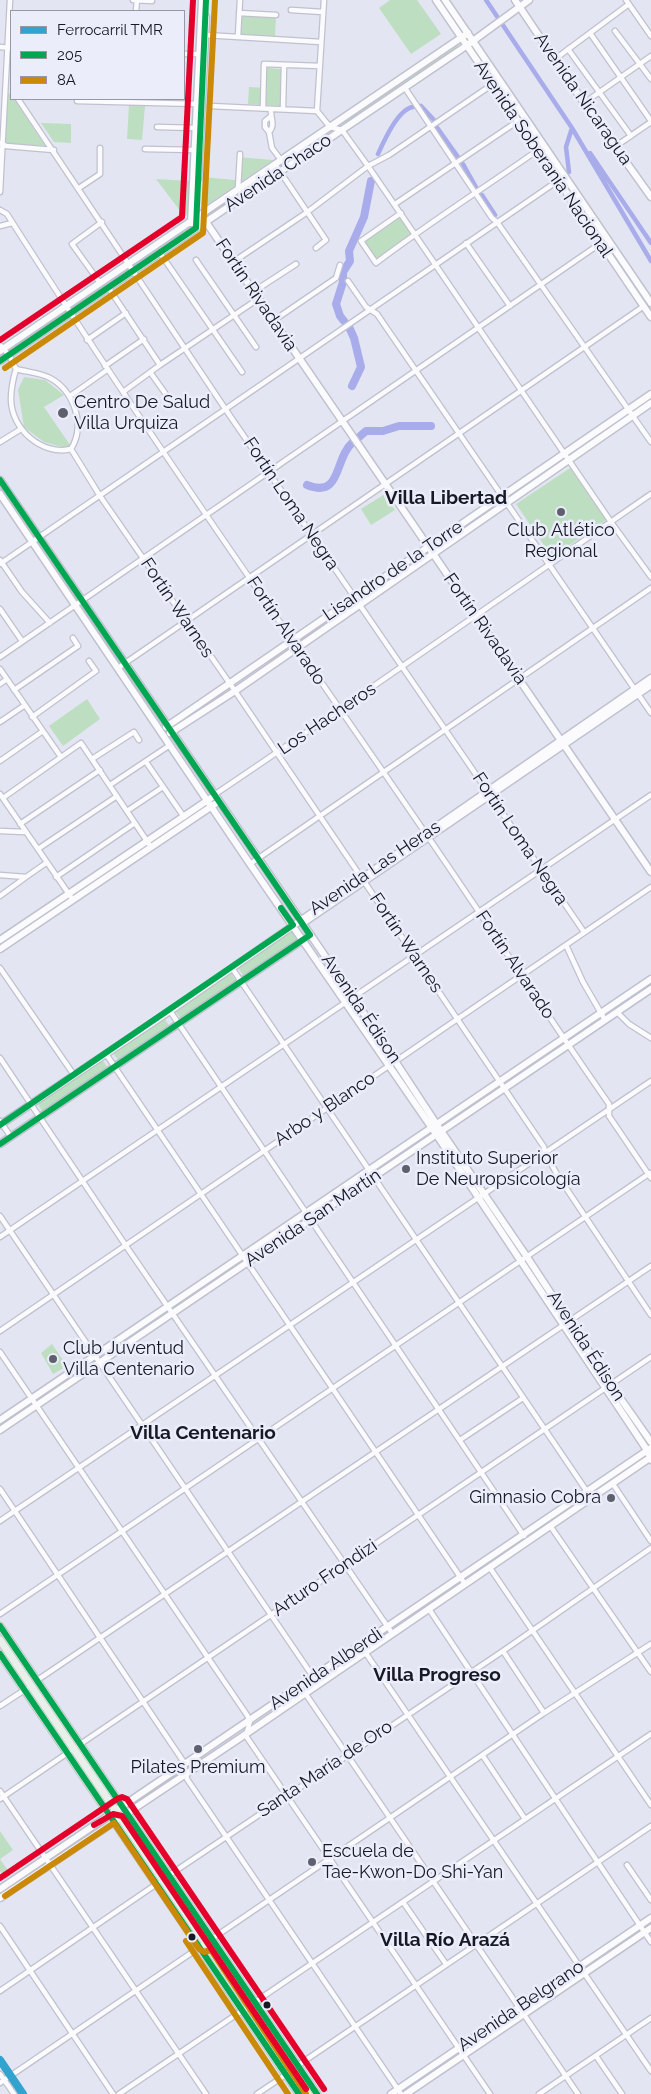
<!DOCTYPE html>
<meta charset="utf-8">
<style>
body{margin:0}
#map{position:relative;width:651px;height:2094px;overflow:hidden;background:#e3e5f3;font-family:Raleway,sans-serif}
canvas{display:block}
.legend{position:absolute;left:10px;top:10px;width:175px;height:90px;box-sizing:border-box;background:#ebedfb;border:1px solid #9798a5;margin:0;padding:6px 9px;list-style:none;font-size:15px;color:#181925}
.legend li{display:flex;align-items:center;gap:10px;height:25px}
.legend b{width:25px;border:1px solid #9798a5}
</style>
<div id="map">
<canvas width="651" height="2094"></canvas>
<ul class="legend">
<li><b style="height:6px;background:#32a3cf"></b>Ferrocarril TMR</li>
<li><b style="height:6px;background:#00a651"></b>205</li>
<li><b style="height:6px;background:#ca8a07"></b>8A</li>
</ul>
</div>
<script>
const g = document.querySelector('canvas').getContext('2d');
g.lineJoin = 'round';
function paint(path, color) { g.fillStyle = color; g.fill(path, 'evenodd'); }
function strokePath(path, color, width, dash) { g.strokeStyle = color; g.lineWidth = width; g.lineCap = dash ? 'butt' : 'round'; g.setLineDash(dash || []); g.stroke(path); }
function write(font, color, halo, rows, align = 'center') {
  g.font = font + ' Raleway,sans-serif'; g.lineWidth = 5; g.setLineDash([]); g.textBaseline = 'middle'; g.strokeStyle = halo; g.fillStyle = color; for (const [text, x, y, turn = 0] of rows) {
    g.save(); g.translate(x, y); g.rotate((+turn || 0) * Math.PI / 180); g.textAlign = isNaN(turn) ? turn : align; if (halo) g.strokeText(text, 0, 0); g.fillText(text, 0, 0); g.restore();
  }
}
paint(new Path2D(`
 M390,0H417L441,34L411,54L379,8Z
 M242,15L276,17L275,37L241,35Z
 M457,45L459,48L347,125L345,121Z
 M267,68L282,69L281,106L248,104L249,87L266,88Z
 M8,93L11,94V99H14L45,146L4,143Z
 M129,105L145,106L142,140L127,139Z
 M41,123L71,124V143L54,142Z
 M238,157L273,160L204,207L203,177L235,180Z
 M156,179L190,181L189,215L184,216Z
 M399,216L412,234L377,260L364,241Z
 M24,377L45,380L64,395L44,407L70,445L66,448L44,442L24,427L18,390Z
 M570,468L606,520L552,557L516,504Z
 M385,494L395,510L371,525L361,509Z
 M87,699L100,719L63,746L49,726Z
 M294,930L299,938L243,975L238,968Z
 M231,973L236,981L181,1019L175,1011Z
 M164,1018L168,1024V1028L119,1061L112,1052Z
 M99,1062H104L107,1067L106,1072L47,1111H42L39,1106V1102Z
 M52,1344L67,1366L53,1374L41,1353Z
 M0,1831L13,1850L0,1859L11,1875L5,1879L0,1871Z`), '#bedec2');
strokePath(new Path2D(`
 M486,0L572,128L651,261
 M421,106L434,120
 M436,126L458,157
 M590,153L651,243
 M378,154C384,141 398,109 413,107
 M463,164L477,189
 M569,172L566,147L572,128
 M482,195L495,215`), '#a8aceb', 4.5);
strokePath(new Path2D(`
 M344,321L340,316L336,304L343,282V272L350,261L349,251L364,217L371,181
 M349,327L354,338L361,367L352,386
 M358,438L366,431H383L399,426H431
 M307,485C342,499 334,459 352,443`), '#a8aceb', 8);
const street = new Path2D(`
 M133,0L152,1
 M324,0L317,111L330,127L342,130L368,166L611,522L651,577
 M626,0L651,36
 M291,10L323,12
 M136,11L137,0
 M239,13L276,15
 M615,31L651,79
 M590,33L651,121
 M205,35L321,42
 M238,36L240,0
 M0,47L11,48
 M568,49L631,136
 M184,54H200
 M555,59L629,4
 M405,88L492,218L497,222L651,442
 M18,99L226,410L584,932
 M77,101L198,104
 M584,103L651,56
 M210,106L317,111
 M263,108L264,64L320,66
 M271,109C270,118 276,125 269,132L272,148L281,160
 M283,109L284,65
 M157,127L196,128
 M269,132L265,127V121L270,117
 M1,143L6,146L54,150
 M616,146L651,122
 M145,149L195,150
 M275,164L326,240L316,248
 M79,188L100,174V148
 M238,189L240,154
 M0,192L10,0
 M395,204L518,121
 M0,210L7,214C140,424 284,627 424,831C487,922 546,1014 609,1104V1116L651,1178
 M401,213L361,241L376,263C429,223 484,188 538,150
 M0,226L12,223
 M466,243L510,306
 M160,253L242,372
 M196,260L256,347
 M233,262L306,213L368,166L389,155L493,84
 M348,281L366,307L377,314L651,713
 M100,283L72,244L102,222
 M108,287L160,365
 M253,292L296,264
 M273,321L336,278L340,265
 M87,340L126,313
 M0,345L9,355L16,369C13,379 11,389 11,399C11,429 42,456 71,449C86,425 74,391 50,378C41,373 27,372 16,369
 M105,366L144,339
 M150,372L170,400
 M123,392L160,365L258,299
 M70,396L107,370
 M0,442L21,429
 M71,449L100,496L235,691L544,1147L545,1153L558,1176L651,1315
 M0,560L22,592L50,623
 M0,564L559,180
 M0,609L22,641
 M0,657L601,243
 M118,668L644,306
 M0,669L61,757
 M0,684L7,679
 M14,690L78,646L73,638
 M32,717L96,671L89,661
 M0,722L25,705
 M92,759L134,732L139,740
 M0,761L43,731
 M146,762L184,817
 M110,785L170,745
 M0,794L73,900
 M214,795C361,696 505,595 651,494
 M3,798L81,743L151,847
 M127,811L163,787
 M20,824L100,770
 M0,831L25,832
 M38,849L117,796
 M250,864L651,588
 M0,875L26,877L46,863
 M56,877L135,823
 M0,896L26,877
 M566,945L583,982L605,1020
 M0,968L74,1075
 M232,968L588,1493
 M170,1011L524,1536
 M617,1012L629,1024L651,1038
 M106,1054L465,1584
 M0,1058L126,1246L392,1633
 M0,1121L11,1137
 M0,1216L318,1684
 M0,1237L651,795
 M0,1331L651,887
 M0,1352L247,1715L250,1721L246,1736L490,2094
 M460,1440L523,1398
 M613,1484L651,1541
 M0,1489L183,1761L187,1779L401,2094
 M0,1521L651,1081
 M551,1527L651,1672
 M490,1568L651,1805
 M429,1609L651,1942
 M0,1614L650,1173
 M503,1651L544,1713
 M365,1652L651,2071
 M36,1681L651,1266
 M305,1693L578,2094
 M0,1706L26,1689
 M79,1745L651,1357
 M483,1756L525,1819
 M0,1791L206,2094
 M0,1799L69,1752
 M627,1865L651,1900
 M168,1876L503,1651L651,1548
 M403,1902L446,1964
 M0,1926L113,2094
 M0,1991L158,1883
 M596,2056L622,2094
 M297,2066L651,1826
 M0,2074L14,2094
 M0,2083L544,1713L651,1644
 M119,2094L651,1734
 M257,2094L287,2074
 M539,2094L651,2018`);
const secondary = new Path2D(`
 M436,0L651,317
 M445,0L651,303
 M515,0L584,103L651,197
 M198,179L206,17
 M196,218L206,222L651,872
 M191,223L202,0
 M0,351L468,33
 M0,361L466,46L529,0
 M0,480L353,997L437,1125L527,1257L611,1385L651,1442
 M0,494L250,864L436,1134L647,1450L651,1460
 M166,727L651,394
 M170,733L235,691L651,403
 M303,923L651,685
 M0,940L211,798
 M0,949L215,804
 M0,1125L170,1011L651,678
 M0,1144L310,935
 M0,1420L651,979
 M0,1430L651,989
 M0,1889L651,1448
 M0,1898L240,1738L651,1457
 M391,2094L651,1918
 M406,2094L651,1928`);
const primary = new Path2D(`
 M0,1626L317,2094
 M0,1640L308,2094
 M0,1654L299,2094`);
strokePath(street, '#c0c1ce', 7);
strokePath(secondary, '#c0c1ce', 9);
strokePath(primary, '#c2c3cb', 9);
strokePath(street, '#fbfbfd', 4.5);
strokePath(secondary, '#fbfbfd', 6);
strokePath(primary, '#e9f0ea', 7);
strokePath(new Path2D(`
 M0,361L196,228L206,0
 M0,480L310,935L0,1144
 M0,1125L293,925L281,908
 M0,1626L317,2094
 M0,1654L299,2094`), '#00a651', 6);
strokePath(new Path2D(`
 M5,368L203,233L215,0
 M5,1896L114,1823L199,1949L204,1952L211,1950L306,2094
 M186,1941L288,2094`), '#ca8a07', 6);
strokePath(new Path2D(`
 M0,340L182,217L193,0
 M94,1825L113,1814L122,1816L306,2089
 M0,1878L117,1799L122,1797L127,1799L324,2089`), '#e4002b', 6);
strokePath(new Path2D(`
 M0,2060L23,2094`), '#32a3cf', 8);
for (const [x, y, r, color] of [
 [63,413,6,"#5f606d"],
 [561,512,5,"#5f606d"],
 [406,1169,5,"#5f606d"],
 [53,1359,5,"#5f606d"],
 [611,1498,5,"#5f606d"],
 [198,1749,5,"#5f606d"],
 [312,1862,5,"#5f606d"],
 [192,1937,4.5,"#181925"],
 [267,2005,4.5,"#181925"]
]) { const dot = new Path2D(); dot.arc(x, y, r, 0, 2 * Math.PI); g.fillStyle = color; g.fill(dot); strokePath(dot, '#ebedfb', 2); }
write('18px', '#181925', '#ebedfb', [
 ["Avenida Nicaragua",583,99,55],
 ["Avenida Soberanía Nacional",543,159,56],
 ["Avenida Chaco",278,173,-34],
 ["Fortín Rivadavia",256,295,56],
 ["Fortín Loma Negra",291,504,56],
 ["Lisandro de la Torre",393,571,-34],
 ["Fortín Warnes",177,608,56],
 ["Fortín Rivadavia",485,629,55],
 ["Fortín Alvarado",286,631,56],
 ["Los Hacheros",327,719,-34],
 ["Fortín Loma Negra",520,839,56],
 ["Avenida Las Heras",375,868,-34],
 ["Fortín Warnes",406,943,56],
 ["Fortín Alvarado",515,965,56],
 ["Avenida Édison",361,1009,56],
 ["Arbo y Blanco",325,1109,-34],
 ["Avenida San Martín",313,1218,-34],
 ["Avenida Édison",586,1346,57],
 ["Arturo Frondizi",325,1578,-34],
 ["Avenida Alberdi",326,1669,-34],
 ["Santa María de Oro",325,1769,-34],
 ["Avenida Belgrano",521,2006,-34]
]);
write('18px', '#181925', '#ebedfb', [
 ["Centro De Salud",74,403],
 ["Villa Urquiza",74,424],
 ["Club Atlético",561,531,"center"],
 ["Regional",561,552,"center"],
 ["Instituto Superior",416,1159],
 ["De Neuropsicología",416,1180],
 ["Club Juventud",63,1349],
 ["Villa Centenario",63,1370],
 ["Gimnasio Cobra",601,1498,"right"],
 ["Pilates Premium",198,1768,"center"],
 ["Escuela de",322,1852],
 ["Tae-Kwon-Do Shi-Yan",322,1873]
], 'left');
write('bold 19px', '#181925', '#ebedfb', [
 ["Villa Libertad",446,498],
 ["Villa Centenario",203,1433],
 ["Villa Progreso",437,1675],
 ["Villa Río Arazá",445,1940]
]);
</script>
